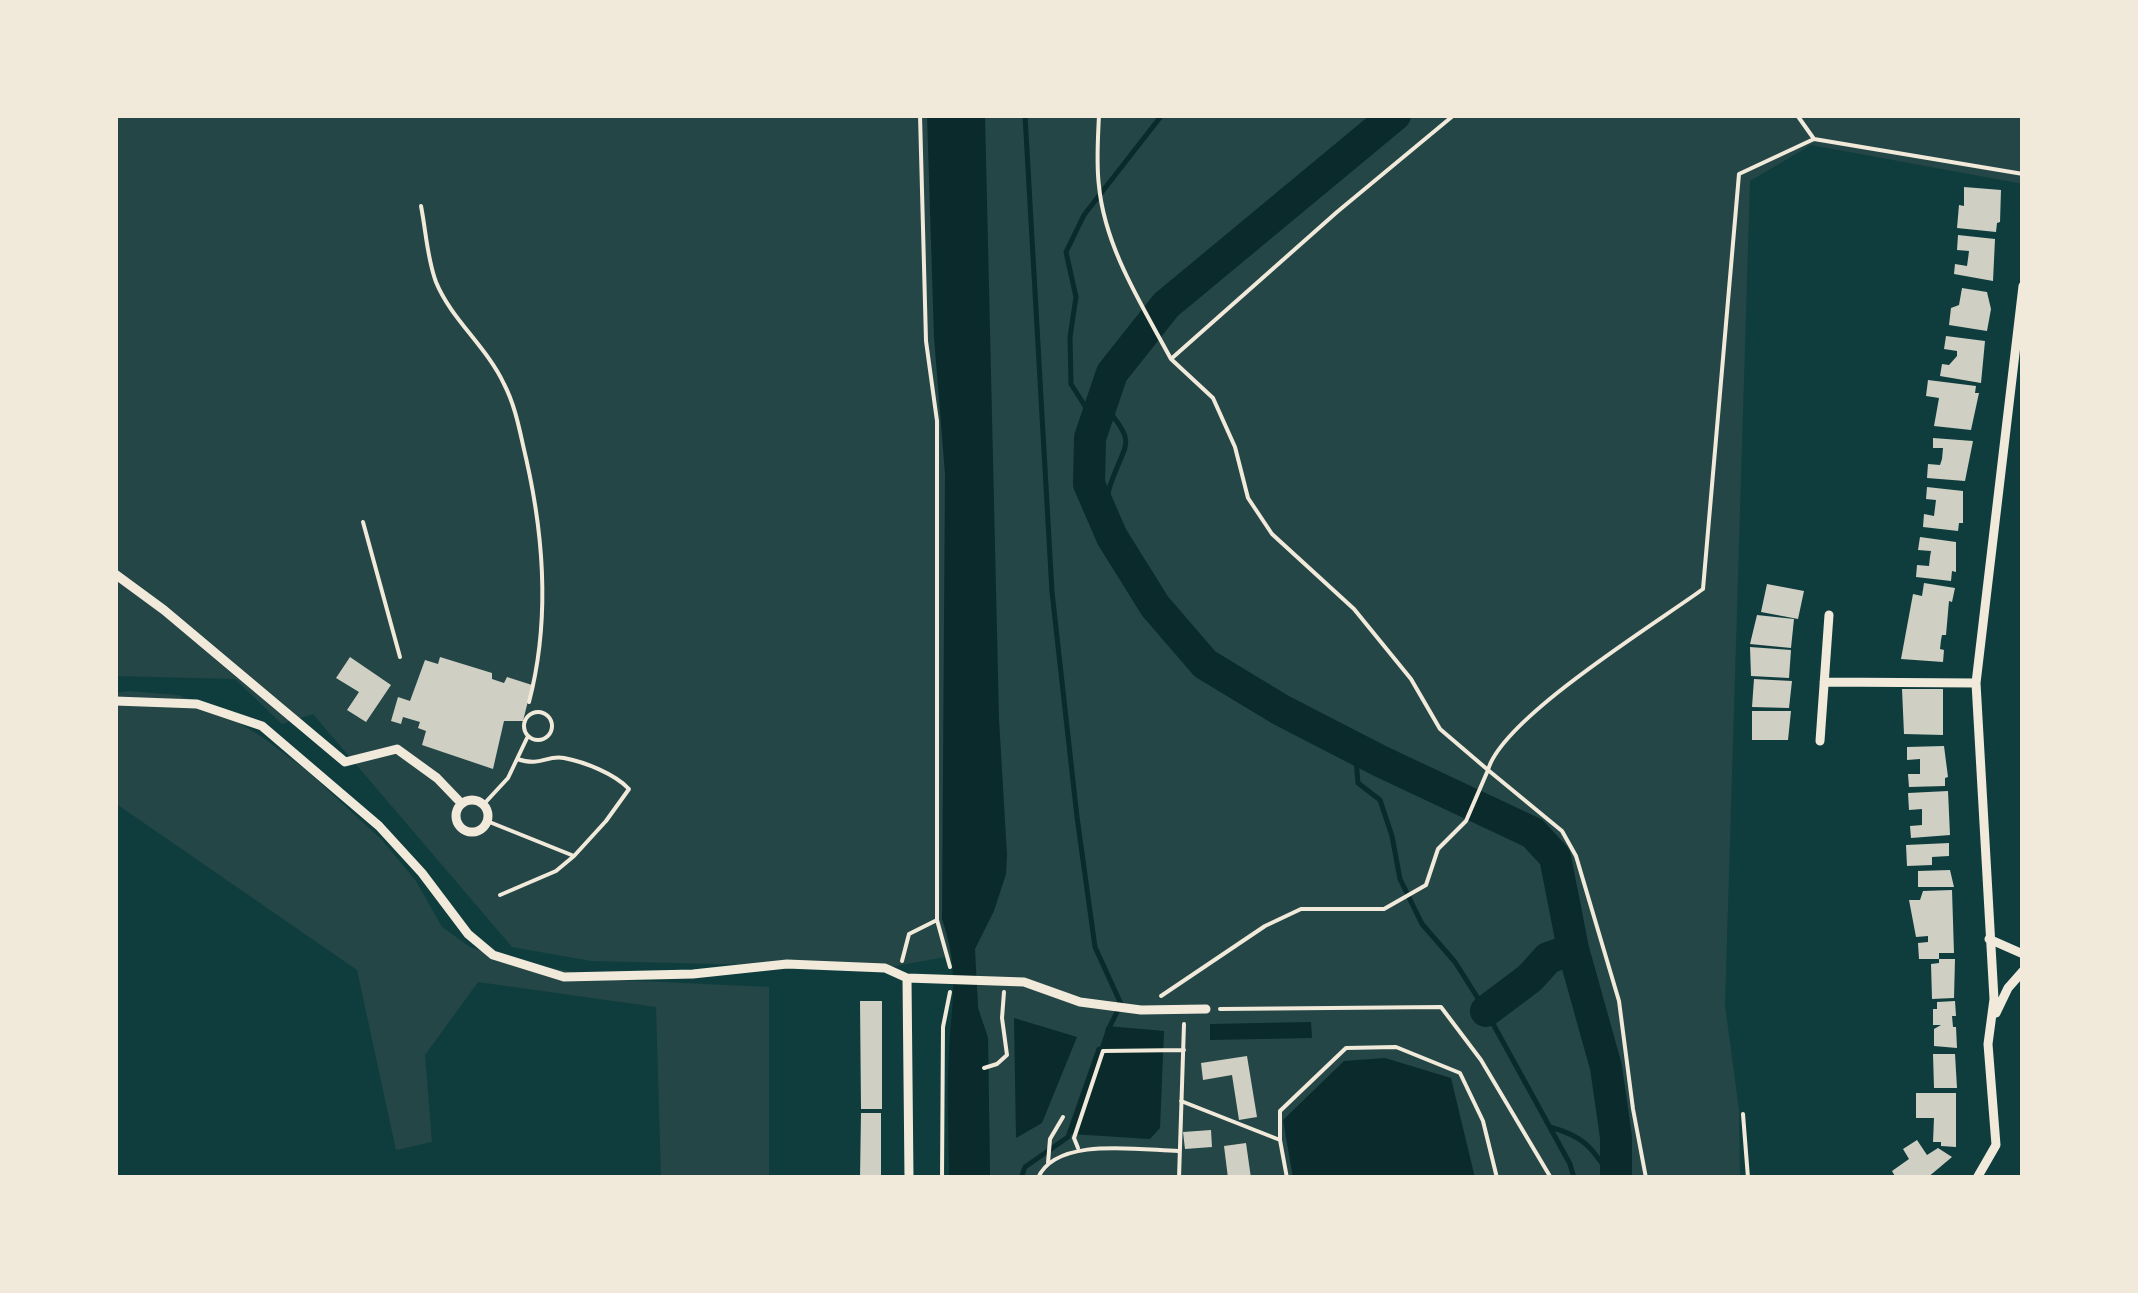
<!DOCTYPE html>
<style>
body{margin:0}
#map{position:relative;width:2138px;height:1293px;overflow:hidden;background:#0f3d3e;font-family:Jost,sans-serif}
canvas{display:block}
.frame{position:absolute;inset:0;border:118px solid #f1e9da;pointer-events:none}
</style>
<div id="map">
<canvas width="2138" height="1293"></canvas>
<div class="frame"></div>
</div>
<script>
const g = document.querySelector('canvas').getContext('2d');
g.lineJoin = 'round';
function paint(path, color) { g.fillStyle = color; g.fill(path, 'evenodd'); }
function strokePath(path, color, width, dash) { g.strokeStyle = color; g.lineWidth = width; g.lineCap = dash ? 'butt' : 'round'; g.setLineDash(dash || []); g.stroke(path); }
paint(new Path2D(`
 M115,115H2023V184L1811,145L1750,181L1725,1005L1739,1110L1740,1178H990L988,1038L978,1008L976,973L945,957L885,968L591,961L512,947L313,714L282,724L235,679L115,676Z
 M128,691L178,695L217,709L265,739L306,770L382,840L416,881L442,927L470,947L508,960L618,980L769,987V1178H661L656,1007L478,982L425,1055L432,1142L396,1150L357,970L115,803V693Z`), '#244646');
paint(new Path2D(`
 M927,115H985L999,719L1007,855L1006,874L994,911L975,949L978,1008L988,1038L990,1178H949C949,1131 946,1082 950,1036C954,990 957,964 942,919L945,474L934,337Z
 M1014,1018L1077,1037L1042,1123L1016,1138Z
 M1311,1022L1312,1038L1210,1040V1024Z
 M1107,1026L1164,1031L1160,1128L1150,1139L1071,1134Z
 M1385,1058L1451,1078L1475,1178H1293L1283,1120L1344,1061Z`), '#0a2a2b');
strokePath(new Path2D(`
 M1025,115L1052,592L1077,817L1095,947L1121,1004L1108,1030
 M1101,401C1139,447 1126,438 1110,486C1107,496 1105,507 1103,517
 M1095,422L1071,384L1070,337L1076,297L1066,252L1084,215L1162,115
 M1355,748L1358,783L1380,800L1392,836L1400,879L1422,924L1455,962L1486,1011L1570,1164L1574,1178
 M1550,1127C1586,1137 1592,1148 1612,1178
 M1021,1178L1025,1167L1068,1137L1099,1049`), '#0a2a2b', 5);
strokePath(new Path2D(`
 M1395,115L1166,305L1112,373L1090,438L1089,484L1112,537L1155,606L1205,664L1281,710L1380,761L1533,833L1555,857L1573,949L1606,1067L1616,1137V1178
 M1486,1011L1530,978L1548,958L1573,949`), '#0a2a2b', 32);
paint(new Path2D(`
 M1964,187L2001,190L2000,222L1997,223L1996,232L1957,228L1959,205L1964,206Z
 M1958,235L1995,239L1993,281L1954,274L1955,264L1967,266L1968,259L1969,251L1957,250Z
 M1962,288L1987,292L1991,309L1987,331L1949,325L1951,308L1959,305Z
 M1946,336L1985,341L1981,383L1940,376L1942,364L1949,365L1957,356V351L1944,349Z
 M1928,380L1976,386L1975,393H1979L1971,430L1934,426L1939,398L1926,396Z
 M1933,438L1973,441L1965,481L1927,478L1928,464L1940,465L1942,459L1943,448H1933Z
 M1927,487L1963,491V523H1959L1958,531L1923,527L1924,514L1934,516L1936,500L1926,499Z
 M1920,537L1956,542V572L1952,571L1951,581L1916,577L1917,565L1929,566L1930,557L1931,551L1918,550Z
 M1924,583L1955,588L1952,602L1949,601L1946,635H1942L1941,640L1940,649L1944,650L1943,662L1901,659L1913,594L1922,596Z
 M1767,584L1804,591L1798,619L1761,612Z
 M1757,615L1794,619L1791,648L1750,644Z
 M1750,647L1791,650L1789,678L1751,676Z
 M350,657L391,685L366,722L347,710L359,692L336,678Z
 M440,657L492,673V679L504,683L507,677L532,685L523,721H504L493,769L422,745L426,731L418,728L420,722L403,717L401,724L391,721L398,697L410,701L425,660L438,664Z
 M1754,679L1792,681L1789,708L1752,707Z
 M1902,689H1943V735L1904,734Z
 M1752,711H1791L1788,740H1752Z
 M1944,746L1948,777L1945,778V786L1909,787L1908,774H1920V759L1907,760V747Z
 M1948,791L1950,835L1911,838L1910,826L1922,825V809L1909,810L1908,793Z
 M1949,843V856L1932,857V865L1907,866L1906,845Z
 M1950,870L1954,887H1918V871Z
 M1952,890L1954,953H1939V959H1919L1918,943L1928,942V936L1916,937L1909,900H1920L1923,891Z
 M1939,959H1955L1954,998L1932,999L1931,964L1939,963Z
 M860,1001H882V1109H861Z
 M1955,1001L1956,1016H1952L1953,1027H1956L1957,1048L1934,1046V1029L1941,1025H1933V1009H1937V1002Z
 M1933,1054H1955L1957,1088H1934Z
 M1247,1056L1257,1117L1239,1120L1232,1075L1203,1080L1201,1063Z
 M1916,1093H1956V1147L1941,1146V1142H1933L1934,1118H1916Z
 M861,1113H881V1178H860Z
 M1211,1130L1212,1147L1185,1149L1183,1132Z
 M1917,1140L1927,1155L1938,1148L1952,1157L1927,1178H1896L1892,1171L1909,1159L1903,1149Z
 M1246,1143L1251,1178H1228L1224,1146Z`), '#cfcfc3');
strokePath(new Path2D(`
 M920,115L926,341L937,421V920L950,967
 M1099,115C1098,138 1096,163 1099,186C1105,248 1142,305 1171,359L1337,212L1454,115
 M1797,115L1814,139L2023,174
 M421,206C426,231 427,258 436,282C451,319 487,347 504,384C516,407 520,433 526,458C544,537 550,622 529,702
 M363,522L400,657
 M902,961L909,934L937,920
 M1161,996L1265,926L1301,909H1384L1426,885L1438,849L1466,821L1488,770L1440,729L1411,679L1354,609L1272,534L1248,498L1235,447L1213,398L1171,359
 M1220,1009L1441,1007L1481,1060L1551,1178
 M984,1068L997,1064L1007,1055L1002,1018L1004,992
 M1181,1101L1280,1140L1287,1178
 M1280,1140V1111L1346,1048L1396,1047L1460,1073L1483,1121L1497,1178
 M1078,1148L1074,1138L1103,1051L1184,1050
 M1048,1163L1050,1139L1063,1117
 M942,1178L943,1027L950,992
 M1038,1178C1056,1136 1140,1150 1178,1151
 M1179,1178L1184,1024
 M1646,1178L1633,1109L1619,1001L1576,856L1562,831L1488,770C1502,718 1655,624 1703,589L1739,174L1814,139`), '#f1e9da', 4);
strokePath(new Path2D(`
 M524 726a14 14 0 1 1 28 0a14 14 0 1 1-28 0Z
 M483,805L508,778L527,738
 M487,821L574,856L606,821L629,789C615,774 585,762 564,758C545,755 542,767 517,759
 M500,895L556,871L574,856
 M1743,1114L1748,1178`), '#f1e9da', 4);
strokePath(new Path2D(`
 M115,574L164,610L345,762L397,749L437,778L461,803
 M1824,682L1976,683
 M115,701L197,704L262,726L379,826L422,873L468,934L493,955L564,977L693,974L787,964L885,968L907,978L1024,982L1080,1002L1141,1010L1206,1009
 M1820,741L1829,615
 M456 816a16 16 0 1 1 32 0a16 16 0 1 1-32 0Z
 M1989,939L2023,954
 M907,978L909,1178
 M1996,1013L2008,988L2023,971
 M1977,1178L1996,1145L1988,1044L1994,999L1976,683L2023,286`), '#f1e9da', 9);
</script>
